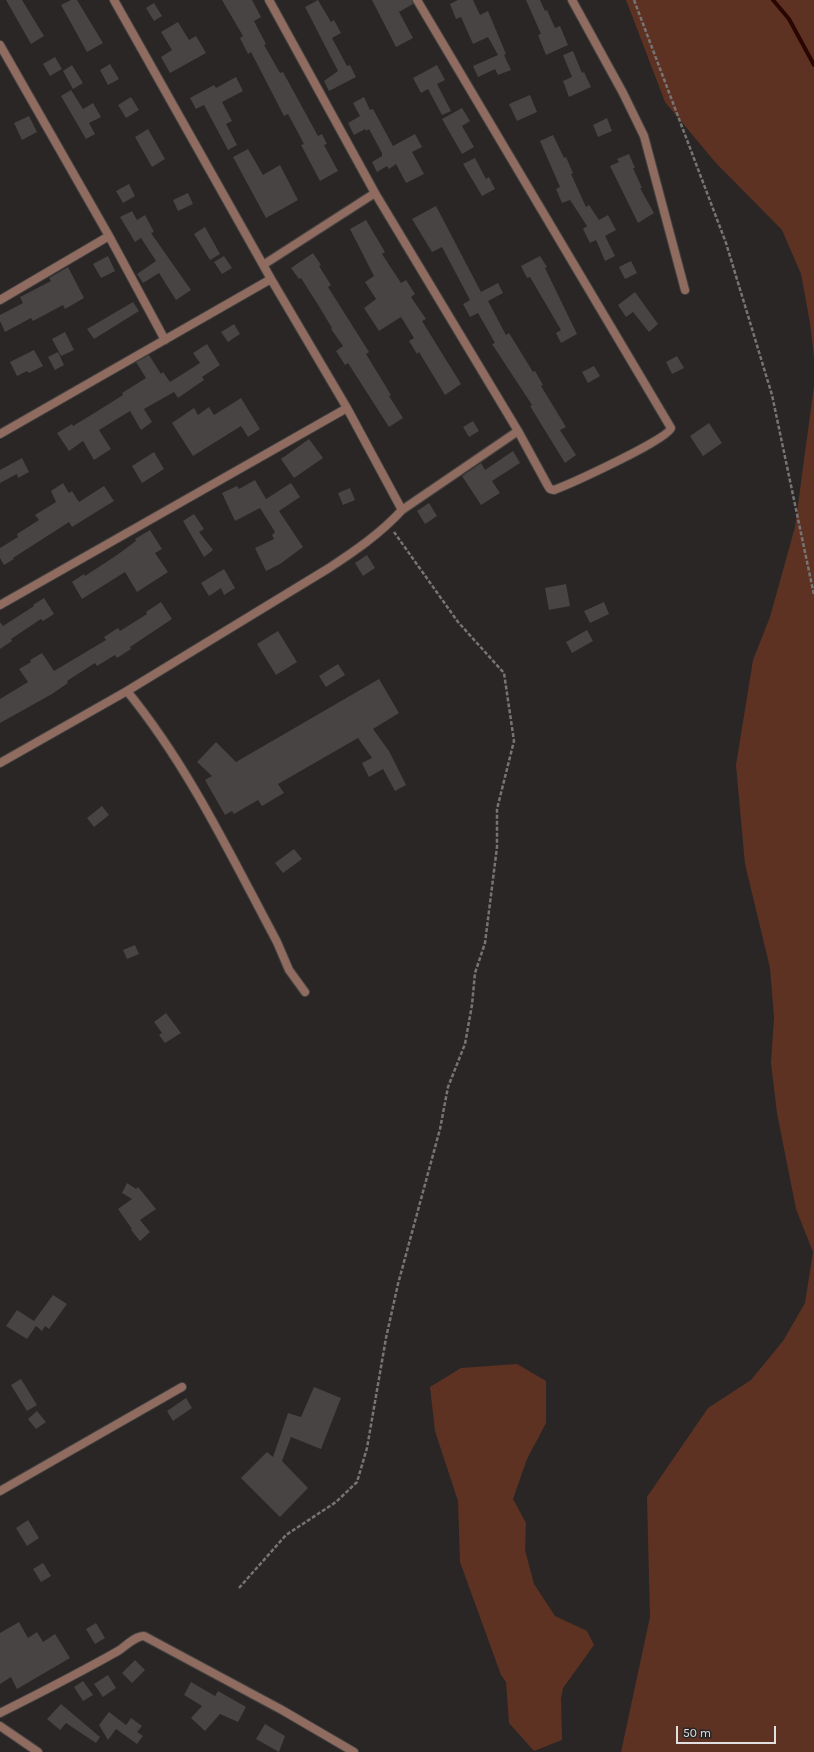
<!DOCTYPE html>
<style>
body{margin:0}
#map{position:relative;width:814px;height:1752px;overflow:hidden;background:#292625;font-family:Karla,sans-serif}
canvas{display:block}
.scale{position:absolute;left:676px;top:1726px;width:100px;height:18px;box-sizing:border-box;border:2px solid #e1dfdf;border-top:0;padding-left:5px;font-size:12px;line-height:14px;white-space:nowrap;color:#e1dfdf;-webkit-text-stroke:3px #292625;paint-order:stroke}
</style>
<div id="map">
<canvas width="814" height="1752"></canvas>
<div class="scale">50 m</div>
</div>
<script>
const g = document.querySelector('canvas').getContext('2d');
g.lineJoin = 'round';
function paint(path, color) { g.fillStyle = color; g.fill(path, 'evenodd'); }
function strokePath(path, color, width, dash) { g.strokeStyle = color; g.lineWidth = width; g.lineCap = dash ? 'butt' : 'round'; g.setLineDash(dash || []); g.stroke(path); }
paint(new Path2D(`
 M626,0H814V357L810,323L801,274L782,230L715,162L665,102Z
 M814,386V1752H621L650,1617L647,1497L708,1408L751,1380L783,1341L805,1303L813,1252L796,1209L777,1113L771,1063L774,1017L770,968L745,864L736,765L753,660L770,617L795,527Z
 M517,1364L546,1381V1423L527,1459L513,1499L526,1523L525,1550L534,1584L555,1616L587,1631L594,1645L563,1688L561,1699L562,1740L534,1751L509,1723L506,1682L501,1675L460,1562L458,1501L435,1431L430,1387L461,1368Z`), '#5e3223');
strokePath(new Path2D(`
 M773,0L789,19L814,65`), '#2a0600', 4);
paint(new Path2D(`
 M6,0H22L44,36L31,44Z
 M71,0H77L103,43L87,52L61,5Z
 M222,0H252L261,17L254,21L266,44L264,45L280,73L283,72L318,136L322,134L327,144L324,145L338,171L320,181L301,145L304,144L288,114L284,116L251,52L248,54L240,38L243,36Z
 M318,0L331,22L334,20L341,33L332,38L347,66L350,65L356,77L329,91L324,81L338,71L305,7Z
 M372,0H412L413,4L399,12L413,38L396,47Z
 M458,0H473L480,15L488,11L506,54L504,55L511,70L498,75L495,69L478,77L473,66L498,55L488,37L473,44L461,17L456,19L450,4Z
 M526,0H540L545,11L547,10L555,28L560,26L568,45L546,55L538,35L541,34Z
 M154,3L162,16L154,21L146,8Z
 M178,22L189,40L196,36L206,53L170,73L161,57L172,50L161,32Z
 M573,51L582,73L584,72L591,87L569,97L563,81L572,77L563,55Z
 M55,57L62,69L50,76L43,64Z
 M110,64L119,79L108,85L100,70Z
 M72,65L83,83L73,89L63,71Z
 M437,65L445,80L437,84L451,111L442,115L428,89L421,93L413,78Z
 M236,77L243,91L222,102L232,121L226,124L237,145L228,150L204,105L196,109L190,98L214,85L216,88Z
 M71,90L83,109L93,103L101,117L89,123L95,134L86,139L61,96Z
 M530,95L537,112L517,121L509,104Z
 M131,97L139,110L126,118L118,105Z
 M364,97L370,110L373,109L393,146L415,134L422,147L412,152L424,174L406,183L396,164L389,169L387,166L377,172L372,162L382,156V153L369,129L366,131L365,129L354,135L348,123L360,116L353,103Z
 M462,108L470,121L462,126L474,147L462,154L442,119Z
 M29,116L37,132L22,140L14,123Z
 M607,118L612,131L598,137L593,125Z
 M148,129L165,159L152,167L135,137Z
 M553,135L564,158L566,157L573,173L571,174L586,207L589,205L599,220L608,215L616,230L605,236L615,256L605,261L596,240L590,243L583,229L587,226L570,200L562,203L556,189L560,187L540,141Z
 M248,149L263,175L280,165L298,200L266,218L233,157Z
 M629,154L635,168H633L642,188H640L654,213L638,223L610,166L619,162L617,159Z
 M475,158L486,179L489,177L495,189L482,196L463,164Z
 M129,184L135,196L123,203L116,191Z
 M188,193L193,204L178,211L173,200Z
 M436,206L481,292L498,283L503,293L488,301L506,335L509,333L533,372L535,371L543,385L541,386L566,427L560,430L576,455L565,463L530,406L532,405L492,344L495,343L478,313L470,317L463,304L470,300L442,247L432,252L412,219Z
 M132,211L137,220L145,215L154,232L151,233L191,290L176,300L159,273L143,283L137,274L156,261L141,238L135,242L120,217Z
 M366,220L385,252L382,254L401,283L406,280L415,294L411,297L426,319L422,321L461,384L445,395L419,352L417,354L409,341L414,338L401,317L379,331L364,308L376,299L365,282L374,276L350,229Z
 M205,227L220,254L210,260L194,234Z
 M313,253L321,265L319,266L331,285L328,287L369,352L366,354L391,395L389,396L403,418L389,427L348,363L345,365L336,351L343,346L331,329L332,328L320,308L301,278L299,279L291,268Z
 M108,256L115,271L101,278L93,264Z
 M224,256L232,268L222,274L214,262Z
 M540,256L547,267L545,268L577,334L561,343L556,333L561,330L530,277L527,278L521,266Z
 M631,261L637,273L625,279L619,267Z
 M68,267L84,298L65,309L63,305L33,321L31,318L5,332L0,321V315L23,303L20,297L51,281L49,278Z
 M635,292L658,324L649,332L633,312L626,317L618,305Z
 M133,302L139,311L94,339L87,329Z
 M234,324L240,334L228,342L221,332Z
 M65,332L74,350L61,356L52,339Z
 M207,344L220,365L202,377L204,380L178,398L174,392L144,409L152,422L141,430L130,411L99,430L111,449L94,460L83,441L69,451L57,433L72,424L73,426L96,412L123,395L122,393L146,378L136,362L149,355L161,374L163,372L170,382L200,363L193,353Z
 M34,350L43,366L29,373L27,371L17,376L10,362Z
 M58,352L64,365L55,370L48,357Z
 M677,356L684,368L672,374L666,362Z
 M594,366L600,376L588,383L582,372Z
 M241,398L260,429L248,437L241,426L193,456L172,423L194,408L198,415L209,407L214,415Z
 M473,421L479,431L469,437L463,427Z
 M709,423L722,443L703,456L690,436Z
 M309,439L323,458L294,478L281,459Z
 M513,451L520,463L492,481L500,493L481,505L462,476L481,463L485,470Z
 M154,452L164,469L142,483L132,466Z
 M22,458L29,472L18,478L17,474L0,483V470Z
 M255,480L266,499L291,483L300,497L279,511L303,547L280,564L266,571L255,548L274,539L272,535L275,532L260,508L235,521L222,493L237,486L239,489Z
 M63,483L69,493L72,491L79,502L104,486L114,501L72,527L69,522L13,558L14,559L4,565L0,558V548L18,537L17,534L39,520L35,515L56,502L51,491Z
 M350,488L355,500L343,505L338,493Z
 M429,503L437,516L425,524L417,511Z
 M194,514L204,529L199,532L213,550L204,557L183,521Z
 M150,530L162,549L155,553L168,572L137,592L125,572L82,599L72,582L84,574L85,576L117,555L136,541L135,539Z
 M367,555L375,568L363,576L355,563Z
 M224,569L235,588L224,595L221,588L209,596L201,583Z
 M566,584L570,606L549,610L545,588Z
 M44,598L54,614L43,621L41,619L11,639L12,641L0,649V622L3,626L34,606L33,605Z
 M161,602L172,619L130,647L131,649L117,658L115,655L97,666L95,663L67,681L68,683L52,694L0,723V699L28,682L19,669L31,662L30,660L42,653L54,671L106,640L104,637L118,628L120,631L147,614L146,612Z
 M604,602L609,614L590,623L584,611Z
 M587,630L593,641L572,653L566,642Z
 M278,631L297,662L276,675L257,644Z
 M338,664L345,675L326,687L319,676Z
 M379,679L399,713L373,729L389,751L406,785L395,791L383,769L369,777L362,763L372,758L358,738L278,784L284,793L262,806L258,800L234,814L232,811L225,815L205,780L212,776L197,762L216,742L236,762Z
 M102,806L109,815L94,827L87,818Z
 M294,849L302,859L283,873L275,863Z
 M135,945L139,954L127,959L123,950Z
 M166,1013L181,1033L165,1043L159,1035L162,1033L154,1022Z
 M127,1183L136,1189L138,1187L156,1209L140,1220L150,1232L140,1241L131,1230L132,1229L118,1209L132,1199L122,1193Z
 M53,1295L67,1304L49,1329L45,1326L42,1331L36,1326L27,1339L6,1326L17,1310L34,1321Z
 M21,1379L37,1405L27,1411L11,1385Z
 M314,1387L341,1398L321,1449L291,1437L282,1461L308,1488L280,1517L241,1478L267,1452L273,1457L288,1413L301,1417Z
 M186,1398L192,1408L173,1421L167,1411Z
 M37,1411L46,1422L36,1429L28,1419Z
 M28,1520L39,1538L27,1546L16,1528Z
 M43,1563L51,1576L41,1582L33,1569Z
 M19,1622L28,1638L37,1632L43,1642L55,1634L70,1658L17,1689L11,1677L0,1684V1633Z
 M96,1623L105,1638L95,1644L86,1629Z
 M135,1660L145,1670L132,1683L122,1673Z
 M108,1675L116,1688L103,1697L94,1684Z
 M83,1681L93,1695L83,1701L74,1687Z
 M191,1682L215,1696L218,1691L246,1707L238,1722L220,1714L205,1731L191,1718L202,1706L184,1695Z
 M61,1704L100,1737L96,1743L66,1723L60,1730L47,1719Z
 M109,1712L126,1725L131,1718L142,1726L137,1732L143,1736L137,1744L116,1729L108,1740L99,1725Z
 M265,1724L285,1736L279,1752L256,1739Z`), '#474443');
const street = new Path2D(`
 M114,0L271,279L347,408L402,510
 M269,0L375,193L518,431L548,486L550,489L554,490C570,484 669,439 671,428L417,0
 M572,0L623,93L644,136L685,290
 M0,45L109,236L165,340
 M263,265L375,193
 M0,300L109,236
 M0,434L271,279
 M0,605L347,408
 M127,691C189,767 231,856 277,942L289,970L305,992
 M0,763L127,691L329,568C355,551 381,533 402,510L518,431
 M0,1491L182,1387
 M0,1713C40,1693 79,1673 118,1651C126,1646 135,1636 144,1636L282,1710L354,1752
 M0,1726L38,1752`);
strokePath(street, '#464443', 10);
strokePath(new Path2D(`
 M634,0L726,243L772,395L814,595
 M239,1588L286,1535L336,1502L357,1482L367,1448L386,1338L398,1284L440,1129L448,1087L465,1044L472,1005L475,973L485,943L497,847V809L514,741L504,673L458,622L394,532`), '#777474', 2.5, [4, 2]);
strokePath(street, '#8f6c5f', 8);
</script>
